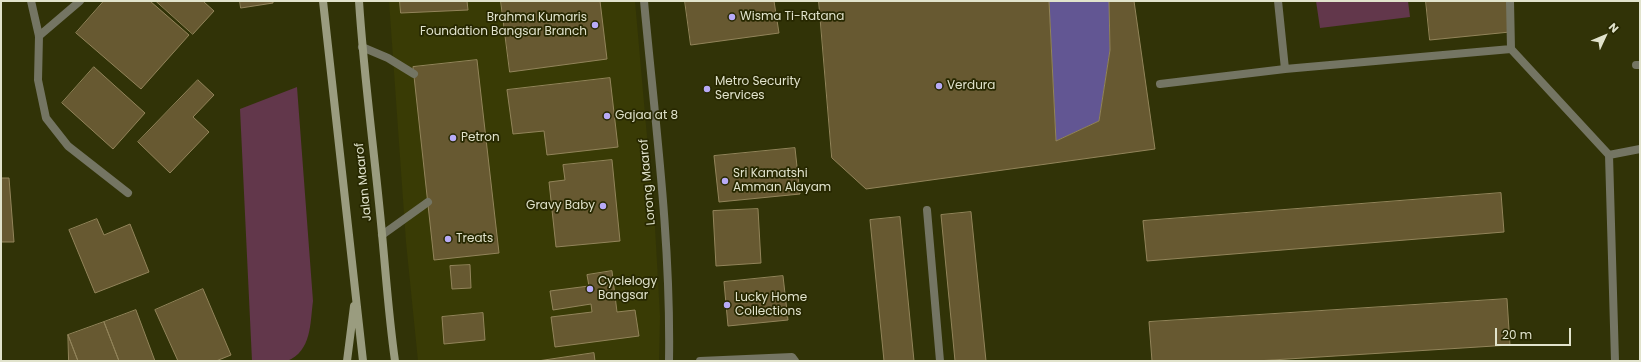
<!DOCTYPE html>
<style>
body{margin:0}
#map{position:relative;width:1641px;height:362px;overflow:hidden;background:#313307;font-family:Poppins,sans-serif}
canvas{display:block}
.frame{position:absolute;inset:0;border:2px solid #e1e3cc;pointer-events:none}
.north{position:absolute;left:1585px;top:16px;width:40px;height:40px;-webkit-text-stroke:3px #272800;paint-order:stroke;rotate:46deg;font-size:11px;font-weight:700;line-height:16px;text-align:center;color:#e1e3cc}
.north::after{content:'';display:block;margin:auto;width:14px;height:18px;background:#e1e3cc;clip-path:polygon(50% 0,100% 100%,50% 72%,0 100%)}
.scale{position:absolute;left:1495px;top:328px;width:76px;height:18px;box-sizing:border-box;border:2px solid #e1e3cc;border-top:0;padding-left:5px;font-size:12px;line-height:14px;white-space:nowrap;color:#e1e3cc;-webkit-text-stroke:3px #272800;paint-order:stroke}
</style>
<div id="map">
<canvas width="1641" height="362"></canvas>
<div class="frame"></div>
<div class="north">N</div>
<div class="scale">20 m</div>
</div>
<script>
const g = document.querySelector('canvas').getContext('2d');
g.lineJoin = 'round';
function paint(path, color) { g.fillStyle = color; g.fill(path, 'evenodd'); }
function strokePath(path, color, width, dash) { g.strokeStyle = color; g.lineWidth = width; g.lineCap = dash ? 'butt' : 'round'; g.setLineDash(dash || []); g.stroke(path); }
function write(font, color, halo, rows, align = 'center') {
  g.font = font + ' Poppins,sans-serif'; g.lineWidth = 3.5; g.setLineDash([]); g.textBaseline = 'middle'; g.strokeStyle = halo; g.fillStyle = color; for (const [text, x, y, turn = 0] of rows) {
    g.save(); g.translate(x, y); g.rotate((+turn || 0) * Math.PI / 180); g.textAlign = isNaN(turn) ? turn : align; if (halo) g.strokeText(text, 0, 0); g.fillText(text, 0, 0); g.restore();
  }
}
paint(new Path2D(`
 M389,1H635L655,227L660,316L659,361H418L406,242Z`), '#393b05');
paint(new Path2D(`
 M1316,1H1408L1410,17L1320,28Z
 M297,87L313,301C310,323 312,351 287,361C278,362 262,361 252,361L240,109Z`), '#62374b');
paint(new Path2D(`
 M1049,1H1109L1110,50L1099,121L1056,141Z`), '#625693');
const building = new Path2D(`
 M104,1H150L189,35L141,89L76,33Z
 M156,1H205L204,2L214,11L193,34Z
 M240,1H273V3L241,8Z
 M400,1H467L468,10L401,13Z
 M501,1H600L607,59L510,72Z
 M685,1H774L779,33L691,45Z
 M819,1H1049L1056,141L1099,121L1110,50L1109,1H1134L1155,149L866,189L832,158Z
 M1426,1H1507L1510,32L1430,40Z
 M477,60L499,253L434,260L413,67Z
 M94,67L145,113L113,149L62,103Z
 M610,78L618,147L547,155L544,131L513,134L507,90Z
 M198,80L214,95L193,117L209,132L170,173L138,142Z
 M795,148L800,194L719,202L714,156Z
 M612,160L620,241L556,247L549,182L565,180L563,165Z
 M1,178H9L14,242H1Z
 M1501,193L1504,232L1147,261L1143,221Z
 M758,209L761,263L716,266L713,211Z
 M971,212L986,361H955L941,215Z
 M900,217L914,361H884L870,220Z
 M97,219L104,235L130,224L149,272L95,293L69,230Z
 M470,265L471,288L452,289L450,266Z
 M612,271L617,312L635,310L639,336L555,347L551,317L592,312L591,304L553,310L550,291L589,286L587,275Z
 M783,276L788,320L728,326L724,282Z
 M203,289L231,355L216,361H178L155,310Z
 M1507,299L1510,345L1256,361H1152L1149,322Z
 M136,310L155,361H119L104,322Z
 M483,313L485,340L444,344L442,317Z
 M104,322L119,361H78L68,335Z
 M68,335L78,361H69Z
 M594,353L595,361H538Z`);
paint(building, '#675931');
strokePath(building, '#92845a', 1);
strokePath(new Path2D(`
 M1278,1L1285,69L1511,49L1510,1
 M362,47L388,58L414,74
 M1511,49L1609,155L1615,361
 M1636,65H1640
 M1160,84L1285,69
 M1609,155L1640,149
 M927,210L940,361
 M382,235L428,202
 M700,361L792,357L795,361`), '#747563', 8);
strokePath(new Path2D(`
 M31,1L39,36L38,80L46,118L68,146L128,193
 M644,1C655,121 671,241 669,361
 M39,36L80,1`), '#747563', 8);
strokePath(new Path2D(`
 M323,1L363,361
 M359,1C364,79 375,156 382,234C386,276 389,319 395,361
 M347,361L354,306`), '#9a9c7f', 8);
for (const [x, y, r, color] of [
 [732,17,4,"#b8abf7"],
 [595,25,4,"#b8abf7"],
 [939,86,4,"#b8abf7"],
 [707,89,4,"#b8abf7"],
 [607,116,4,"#b8abf7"],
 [453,138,4,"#b8abf7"],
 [725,181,4,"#b8abf7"],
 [603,206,4,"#b8abf7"],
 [448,239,4,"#b8abf7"],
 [590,289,4,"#b8abf7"],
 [727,305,4,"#b8abf7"]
]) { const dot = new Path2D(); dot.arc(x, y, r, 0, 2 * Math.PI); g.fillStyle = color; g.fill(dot); strokePath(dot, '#272800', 1.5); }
write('12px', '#e1e3cc', '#272800', [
 ["Wisma Ti-Ratana",740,17],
 ["Brahma Kumaris",587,18,"right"],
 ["Foundation Bangsar Branch",587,32,"right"],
 ["Metro Security",715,82],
 ["Services",715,96],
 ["Verdura",947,86],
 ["Gajaa at 8",615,116],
 ["Petron",461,138],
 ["Sri Kamatshi",733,174],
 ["Amman Alayam",733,188],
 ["Gravy Baby",595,206,"right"],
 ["Treats",456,239],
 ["Cyclelogy",598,282],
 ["Bangsar",598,296],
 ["Lucky Home",735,298],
 ["Collections",735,312]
], 'left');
write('12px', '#e1e3cc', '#272800', [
 ["Jalan Maarof",364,182,-96],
 ["Lorong Maarof",648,182,-95]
]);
</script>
